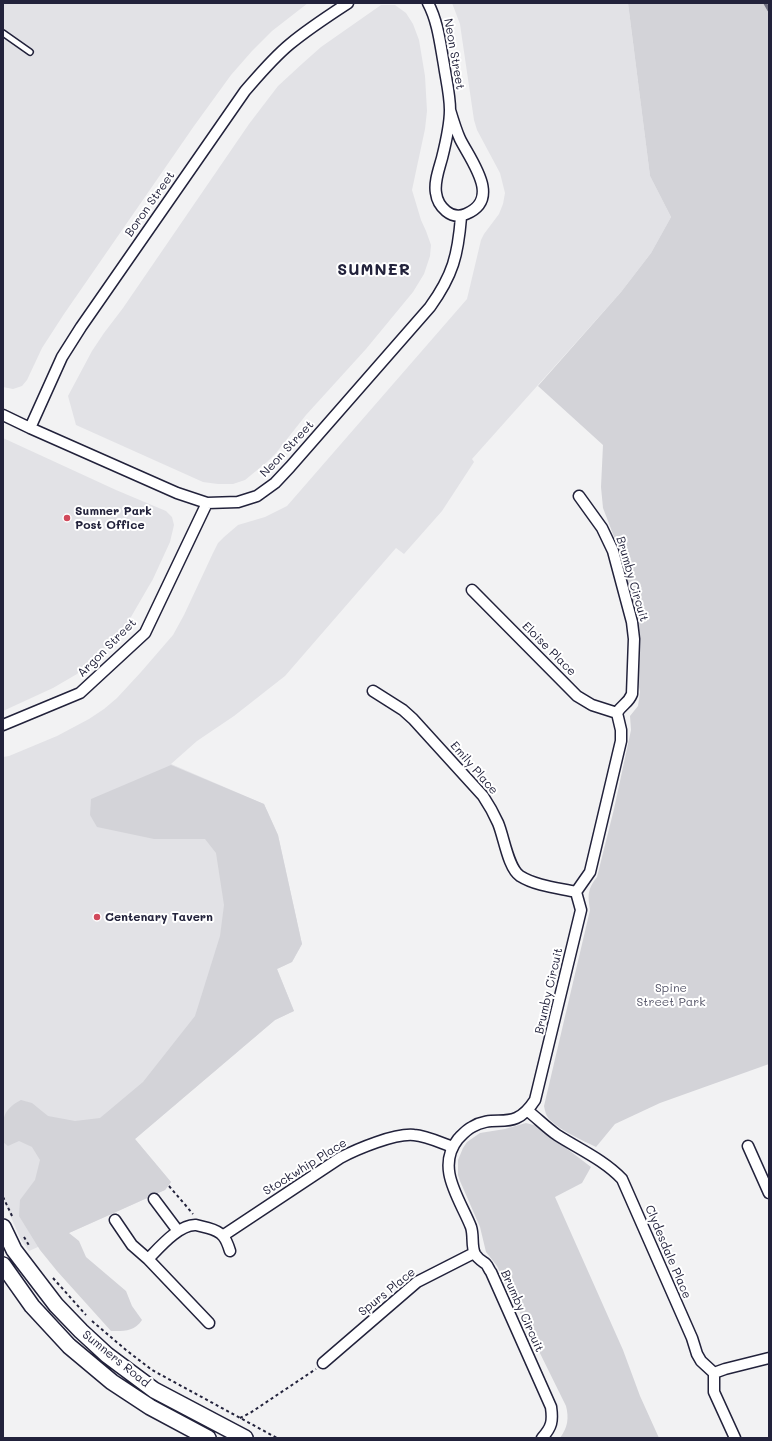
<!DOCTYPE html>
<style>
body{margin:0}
#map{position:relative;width:772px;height:1441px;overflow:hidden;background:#f2f2f3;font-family:Mali,sans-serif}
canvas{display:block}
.frame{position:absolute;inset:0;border:4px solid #22223b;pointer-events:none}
</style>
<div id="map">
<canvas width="772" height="1441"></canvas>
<div class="frame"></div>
</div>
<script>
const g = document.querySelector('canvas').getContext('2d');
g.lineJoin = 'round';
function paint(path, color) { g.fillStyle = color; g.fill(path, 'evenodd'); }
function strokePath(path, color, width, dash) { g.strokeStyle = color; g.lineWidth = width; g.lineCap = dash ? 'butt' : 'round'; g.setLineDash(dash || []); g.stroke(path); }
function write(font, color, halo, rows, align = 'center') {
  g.font = font + ' Mali,sans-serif'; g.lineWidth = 4; g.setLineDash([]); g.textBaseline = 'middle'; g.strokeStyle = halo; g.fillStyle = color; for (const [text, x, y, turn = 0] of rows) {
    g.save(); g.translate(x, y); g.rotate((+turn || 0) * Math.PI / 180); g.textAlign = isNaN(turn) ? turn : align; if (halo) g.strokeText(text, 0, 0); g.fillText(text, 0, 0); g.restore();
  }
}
paint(new Path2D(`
 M3,3H308L272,31L252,51L231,75L194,126L64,314L42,348L27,380L22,386L13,389L3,387Z
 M452,3H628L650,176L671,217L651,253L621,292L472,459L474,462L442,511L404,554L396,548L285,676L234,716L197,741L171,764L264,804L278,835L302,944L292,962L277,969L294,1011L275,1020L135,1139L171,1182L165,1190L29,1251L21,1240L3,1199V757L9,756L57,736L89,719L104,709L117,698L141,672L173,635L184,615L213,553L218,543L224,537L238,525L265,517L287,506L467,299L481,240L484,234L499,214L503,204L505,193L500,173L477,130L474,120L462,38L460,24Z
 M381,5H395L406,13L413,24L419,40L425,76L427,111L425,129L412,190L421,220L426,231L431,245L430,256L424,274L413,292L366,349L306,415L276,453L267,462L245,480L233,484H218L203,482L76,425L68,396L92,351L104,333L123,308L249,124L278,86L303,63L321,47Z
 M3,438L116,490L166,511L172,517L174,525L170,542L153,579L124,629L77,674L53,688L3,711Z`), '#e2e2e6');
paint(new Path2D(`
 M628,3H769V1064L660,1103L615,1124L596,1147C582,1140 561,1131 550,1120C546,1116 545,1111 544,1106L590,910C588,895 587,890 597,877L614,809L631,730L630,716L638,706L640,692L638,682L639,632L636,618L616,542L603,508L601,487L603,445L538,386L621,292L651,253L671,217L650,176Z
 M171,765L264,804L278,835L302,944L292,962L277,969L294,1011L275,1020L135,1139L171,1182L165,1190L69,1233L79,1241L86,1257L126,1291L132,1306L142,1320C134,1332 124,1331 111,1331L57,1271L40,1250L19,1216L20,1200L35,1180L40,1160L32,1147L19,1141L8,1146L3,1142C3,1121 0,1111 21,1100L32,1103L48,1116L75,1121L100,1118L143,1082L195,1016L220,936L224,905L216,853L205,839H154L97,827L90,815L91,799Z
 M526,1123L537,1126L591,1167L582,1183L555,1197L623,1350L640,1396L659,1438H560C568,1427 569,1418 566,1406L497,1266L486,1252L480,1227L460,1181L458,1175V1160L463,1148L467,1142L480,1133L505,1129Z`), '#d3d3d8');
strokePath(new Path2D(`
 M765,3L769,10`), '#727282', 3.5);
const lane = new Path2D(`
 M3,33L30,52`);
const street = new Path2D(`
 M428,3C438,22 440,43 444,65C446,79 450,95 450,110C450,126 446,142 442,158C439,169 434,182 436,193C437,201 440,206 446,211C452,216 459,217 466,214C502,199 471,161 460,139C456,130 453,120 450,110
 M3,415L30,428L62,357L81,327L245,91C259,75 273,58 290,44C308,29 328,16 348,3
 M30,428L177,493L207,503L238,502L257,496L275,483L290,467L430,307C453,275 458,255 461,217
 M472,590L577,696L592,705L617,713
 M373,691L403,710L413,719L483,796C489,805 494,814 498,823C504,837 508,868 520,876C536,886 558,888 576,892
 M3,725L80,693L145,633L207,503
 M528,1111C538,1119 547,1128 557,1135C579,1149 604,1160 622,1179L692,1338L697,1354L701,1361L714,1373V1392L735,1438
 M748,1146L769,1193
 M154,1199L178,1231
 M115,1220L132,1245L148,1259L209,1323
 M224,1235L340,1158C357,1149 395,1133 414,1135C427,1136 441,1143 453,1147
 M148,1259C159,1248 179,1224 196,1225C200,1226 204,1227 208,1228C223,1232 226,1238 230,1251
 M323,1363L417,1282L474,1253
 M714,1373L725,1369L769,1358
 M542,1438C552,1427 553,1421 551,1407L491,1272C489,1270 488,1266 486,1264C482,1261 478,1259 475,1254C471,1246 474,1236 471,1227C460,1199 435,1168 458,1139C462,1135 466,1130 472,1127C497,1112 513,1134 535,1100L581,910L576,892L590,872L621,741V730L617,713C622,704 628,704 632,694L634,639L632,622L613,551L602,528L579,496`);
const secondary = new Path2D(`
 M3,1227L14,1250L56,1305L81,1331L107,1355L154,1390L245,1438
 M3,1265L32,1306L69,1346L112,1382L150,1407L208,1438`);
strokePath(lane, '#22223b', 8);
strokePath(street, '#22223b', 13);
strokePath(secondary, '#22223b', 18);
strokePath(new Path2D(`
 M169,1186L193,1214
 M3,1197L13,1218
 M24,1237L30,1247
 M53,1278L86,1315
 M92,1321L126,1350L152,1370L277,1438
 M240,1418L250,1413L316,1369`), '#22223b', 2, [3, 3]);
strokePath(lane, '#fff', 5);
strokePath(street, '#fff', 10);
strokePath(secondary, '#fff', 15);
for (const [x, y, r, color] of [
 [67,518,4,"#d1495b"],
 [97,917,4,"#d1495b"]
]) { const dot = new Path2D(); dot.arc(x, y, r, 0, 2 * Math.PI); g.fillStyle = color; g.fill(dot); strokePath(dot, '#fff', 1.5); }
write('12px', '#22223b', '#fff', [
 ["Neon Street",454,54,80],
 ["Boron Street",150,204,-55],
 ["Neon Street",287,449,-47],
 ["Brumby Circuit",632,579,74],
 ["Argon Street",107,648,-45],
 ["Eloise Place",549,649,45],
 ["Emily Place",474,768,49],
 ["Brumby Circuit",549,991,-77],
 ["Stockwhip Place",305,1167,-32],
 ["Clydesdale Place",668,1252,67],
 ["Spurs Place",387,1292,-39],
 ["Brumby Circuit",522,1311,66],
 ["Sumners Road",116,1359,39]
]);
write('bold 12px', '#22223b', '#fff', [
 ["Sumner Park",75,511],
 ["Post Office",75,525],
 ["Centenary Tavern",105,917]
], 'left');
write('12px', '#57576a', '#fff', [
 ["Spine",671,988],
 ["Street Park",671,1002]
]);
g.letterSpacing = '1px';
write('bold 16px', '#22223b', '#fff', [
 ["SUMNER",374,270]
]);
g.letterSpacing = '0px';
</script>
